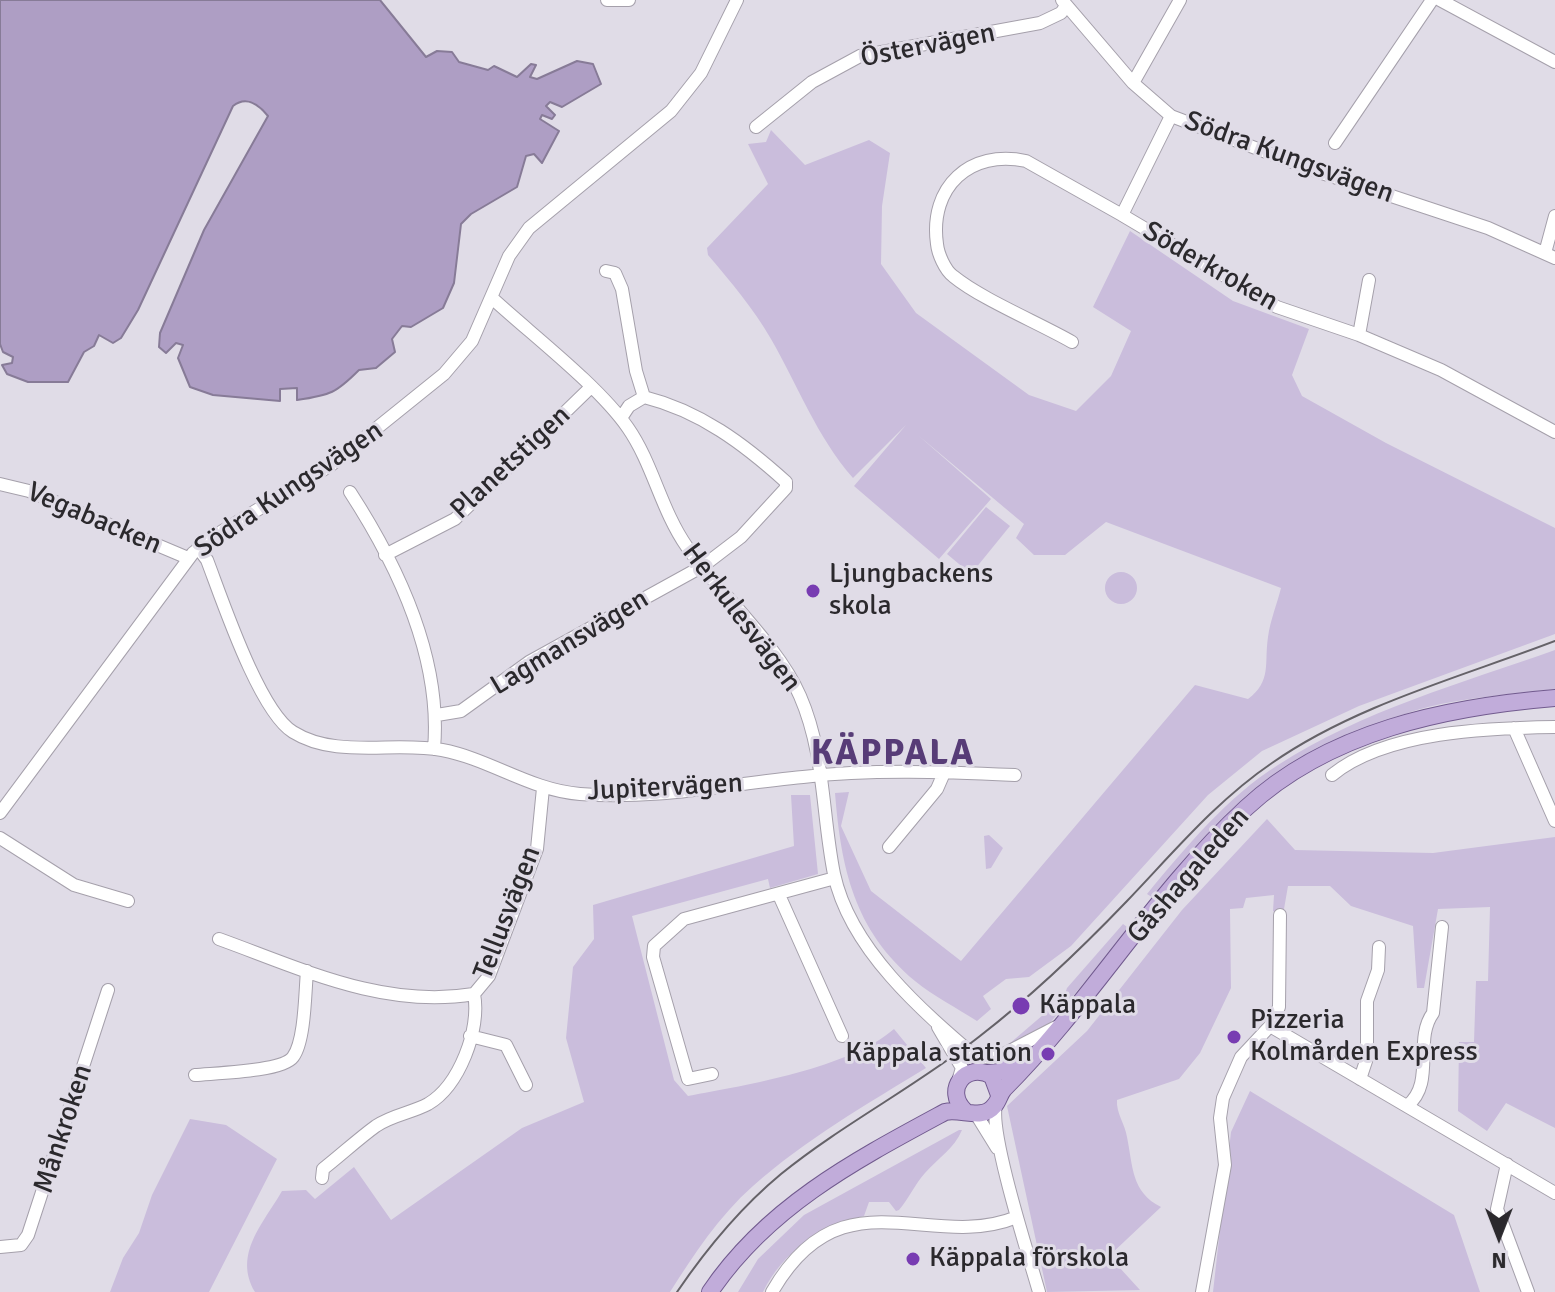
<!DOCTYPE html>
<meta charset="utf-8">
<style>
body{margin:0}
#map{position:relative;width:1555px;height:1292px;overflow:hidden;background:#e0dce7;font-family:Signika,sans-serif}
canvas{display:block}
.north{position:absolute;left:1459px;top:1196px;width:80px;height:80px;-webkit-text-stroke:6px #e0dce7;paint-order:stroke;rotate:180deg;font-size:22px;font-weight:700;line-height:32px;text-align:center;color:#2b292d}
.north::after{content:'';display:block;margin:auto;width:28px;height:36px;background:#2b292d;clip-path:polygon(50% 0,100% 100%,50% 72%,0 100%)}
</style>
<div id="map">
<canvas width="1555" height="1292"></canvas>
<div class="north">N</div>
</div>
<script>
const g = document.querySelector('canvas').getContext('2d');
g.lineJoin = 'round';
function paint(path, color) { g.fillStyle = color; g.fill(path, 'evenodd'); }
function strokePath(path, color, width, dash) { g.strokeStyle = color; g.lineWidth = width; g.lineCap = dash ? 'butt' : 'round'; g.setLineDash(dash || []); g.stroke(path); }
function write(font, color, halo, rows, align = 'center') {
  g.font = font + ' Signika,sans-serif'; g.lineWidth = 6; g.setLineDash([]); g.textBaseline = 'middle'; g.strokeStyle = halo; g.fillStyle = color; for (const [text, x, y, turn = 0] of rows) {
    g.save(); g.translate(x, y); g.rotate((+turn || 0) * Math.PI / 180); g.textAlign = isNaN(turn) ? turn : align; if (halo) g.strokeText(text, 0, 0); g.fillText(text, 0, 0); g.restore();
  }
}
paint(new Path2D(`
 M771,130L805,165L869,140L890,153L882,206L881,264L916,313L1029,395L1076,411L1111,376L1131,331L1093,307L1130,231L1233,301L1309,329L1292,375L1302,396L1386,443L1555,528V634L1359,706L1262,751L1208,795L1071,946L1029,977L1006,979L983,996L991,1009L977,1021C957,1008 933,996 915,981C854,930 841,868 835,793L849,792L841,826L871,891L961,961L1195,685L1248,699C1272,681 1264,664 1268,637C1270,621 1277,604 1281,588L1106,522L1065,555H1034L1016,538L1024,524L919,436L991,499L939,559L854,486L906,425L853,478C817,437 798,386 771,339C753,308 731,282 708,255L707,248L768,184L748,144L766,142Z
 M986,507L1010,526L971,574L947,554Z
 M1105 588a16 16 0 1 1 32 0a16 16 0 1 1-32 0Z
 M1555,650V689C1513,694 1469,697 1428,707C1310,739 1228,803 1155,899L1147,894C1185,848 1227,797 1278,765C1361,711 1462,683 1555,650Z
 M791,795H810L818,874L770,888L768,879L632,916L674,1080L688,1096C747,1085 849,1068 894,1029L926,1068C867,1104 805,1140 753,1186C719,1216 694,1254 670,1292H255C233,1254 263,1224 282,1191L306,1190L315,1199L354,1167L391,1220L522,1128L584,1102L566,1038L573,967L594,939L593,905L794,846Z
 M1267,819L1295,850L1433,853L1555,837V1128L1506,1103L1487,1131L1458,1111L1459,1042H1474L1476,981H1488L1490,907L1438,909L1424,988H1417L1413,926L1351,906L1330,886H1288L1284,909L1277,913L1273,911L1274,895L1246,898L1243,908L1230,909L1231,988L1200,1053L1179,1079L1117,1100C1116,1113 1125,1124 1127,1137C1133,1166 1131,1192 1161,1207L1109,1256L1140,1290L1047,1292L1007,1106L1087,1031L1182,910Z
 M989,835L1003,848L991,868L986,869L984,836Z
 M1123,924L1130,929L1049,1024L1002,1050L1064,997L1067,988Z
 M1250,1091L1454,1215L1480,1292H1213L1231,1132Z
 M190,1119L226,1125L277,1159L209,1292H110L123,1258L139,1233L152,1195Z
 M959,1130H962C954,1149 938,1158 925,1173C915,1184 909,1198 899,1210L896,1211L889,1202H869L864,1216C820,1228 783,1251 763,1292H738L758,1259L804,1215Z`), '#cabddc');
const water = new Path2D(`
 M0,0H380L426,57L437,51L452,52L459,62L488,70L494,66L517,77L531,64L536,65L530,77L537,79L577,61L593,64L601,84L562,107L550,102L546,106L555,115L552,119L542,115L540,119L559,131L542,163L534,154L526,156L517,187L471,214L461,224L454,283L443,308L411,327L402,326L392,339L395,352L376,368L359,370C336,393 331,395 297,400V388L280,389V401L213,395L190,387L178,358L183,345L176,343L166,353L159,347L160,333L204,230L268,116C259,105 247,95 233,106L138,310L121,338L113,343L99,335L94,346L84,352L68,382H28L7,374L2,365L12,363L13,357L3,352L0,344Z`);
paint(water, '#ae9ec4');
strokePath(water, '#877b97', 2);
const minor = new Path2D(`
 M607,0H629
 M1062,0L1133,83L1171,116L1316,171L1488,228L1555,258
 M1440,0L1555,62
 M1133,83L1180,0
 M1171,116L1122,215L1277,307L1359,335L1441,370L1555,432
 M756,127L812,82L860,56L1040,23L1061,13L1066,6
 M1335,143L1432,0
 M1545,253L1555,216
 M606,271L615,273L622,289L636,371L644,397
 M492,298C531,334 598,385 628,428C653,464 661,510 687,547C720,594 778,645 800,696C825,753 822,815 834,874C850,949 922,1011 977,1058L1000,1056L1056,1027
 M1359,335L1369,280
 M1072,342C1039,323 981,299 953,276C945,270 938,254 937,244C929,187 970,149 1026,161L1122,215
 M0,484L29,491L188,558
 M350,492C398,566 442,658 434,749
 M198,548L207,560C222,599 259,711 293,732C336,759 394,741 442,750C490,759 530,790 580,794C655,800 728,784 803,777C873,769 945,772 1015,775
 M385,555L455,519L590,388
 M437,715L461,711L529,662L703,566L741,537L786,488V482C744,444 700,411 644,397L629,406L621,418
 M1514,728L1555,821
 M1332,775C1386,731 1489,728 1555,727
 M0,813L193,553L216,535L331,465L444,374L472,341L509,256L529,228L671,111L701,73L737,0
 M0,838L74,885L128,901
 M889,847L937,789L944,773
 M779,895L842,1036
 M219,939C302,969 384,1009 474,994
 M1270,1026L1279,1007L1280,915
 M938,1027L962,1068L958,1081
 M470,1036L506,1045L526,1085
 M712,1074L688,1079L653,957L654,946L684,919L835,878
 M195,1075C215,1073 282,1072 293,1057C305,1041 305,993 307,971
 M1360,1079L1367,1058V1001L1378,970L1379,947
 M996,1105C989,1133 1029,1257 1039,1292
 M1407,1106C1436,1083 1413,1040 1433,1013L1442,927
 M976,1114L997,1148
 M1507,1164L1497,1209L1528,1292
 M322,1178L323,1169C341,1155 358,1139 376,1126C392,1115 411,1113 428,1104C459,1086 481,1029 474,994L489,976L537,849L543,788
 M0,1247L21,1245L28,1235L108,990
 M772,1292C842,1170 929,1253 1017,1217
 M1202,1292L1225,1165L1220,1118L1223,1098L1241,1057L1270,1026L1555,1193`);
const major = new Path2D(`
 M988,1073L999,1072L1030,1055
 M965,1111C943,1090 966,1061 992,1076L999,1095
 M710,1292C768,1206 856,1160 945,1112C961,1108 982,1121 994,1106C999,1101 999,1095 1004,1089C1091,1002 1155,892 1246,808C1329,731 1446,707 1555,698`);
strokePath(minor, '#a5a0ab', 14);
strokePath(major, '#715a8e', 18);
strokePath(minor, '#fff', 12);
strokePath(major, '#c1acda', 16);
strokePath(new Path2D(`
 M677,1292C707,1248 740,1208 781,1174C844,1123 917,1086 980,1036C1033,995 1081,949 1127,901C1173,853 1216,801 1272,763C1355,705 1461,677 1555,641`), '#656268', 2);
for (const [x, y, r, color] of [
 [813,591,8,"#783cb2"],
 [1021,1006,10,"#783cb2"],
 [1234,1037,8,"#783cb2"],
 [1048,1054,8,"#783cb2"],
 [913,1259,8,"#783cb2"]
]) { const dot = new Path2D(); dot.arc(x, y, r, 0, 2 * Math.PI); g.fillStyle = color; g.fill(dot); strokePath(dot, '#e0dce7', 3); }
write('28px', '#2b292d', '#e0dce7', [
 ["Östervägen",928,46,-11],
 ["Södra Kungsvägen",1289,158,20],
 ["Söderkroken",1210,267,30],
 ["Planetstigen",511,463,-43],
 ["Södra Kungsvägen",289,490,-34],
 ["Vegabacken",94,519,23],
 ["Herkulesvägen",741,618,53],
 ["Lagmansvägen",570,643,-31],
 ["Jupitervägen",665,788,-3],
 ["Gåshagaleden",1189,876,-49],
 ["Tellusvägen",508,913,-69],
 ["Månkroken",64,1129,-72]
]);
write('28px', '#2b292d', '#e0dce7', [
 ["Ljungbackens",829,575],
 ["skola",829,607],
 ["Käppala",1039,1006],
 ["Pizzeria",1250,1021],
 ["Kolmården Express",1250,1053],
 ["Käppala station",1032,1054,"right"],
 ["Käppala förskola",929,1259]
], 'left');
g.letterSpacing = '2px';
write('bold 36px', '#573c77', '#e0dce7', [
 ["KÄPPALA",893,755]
]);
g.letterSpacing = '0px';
</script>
